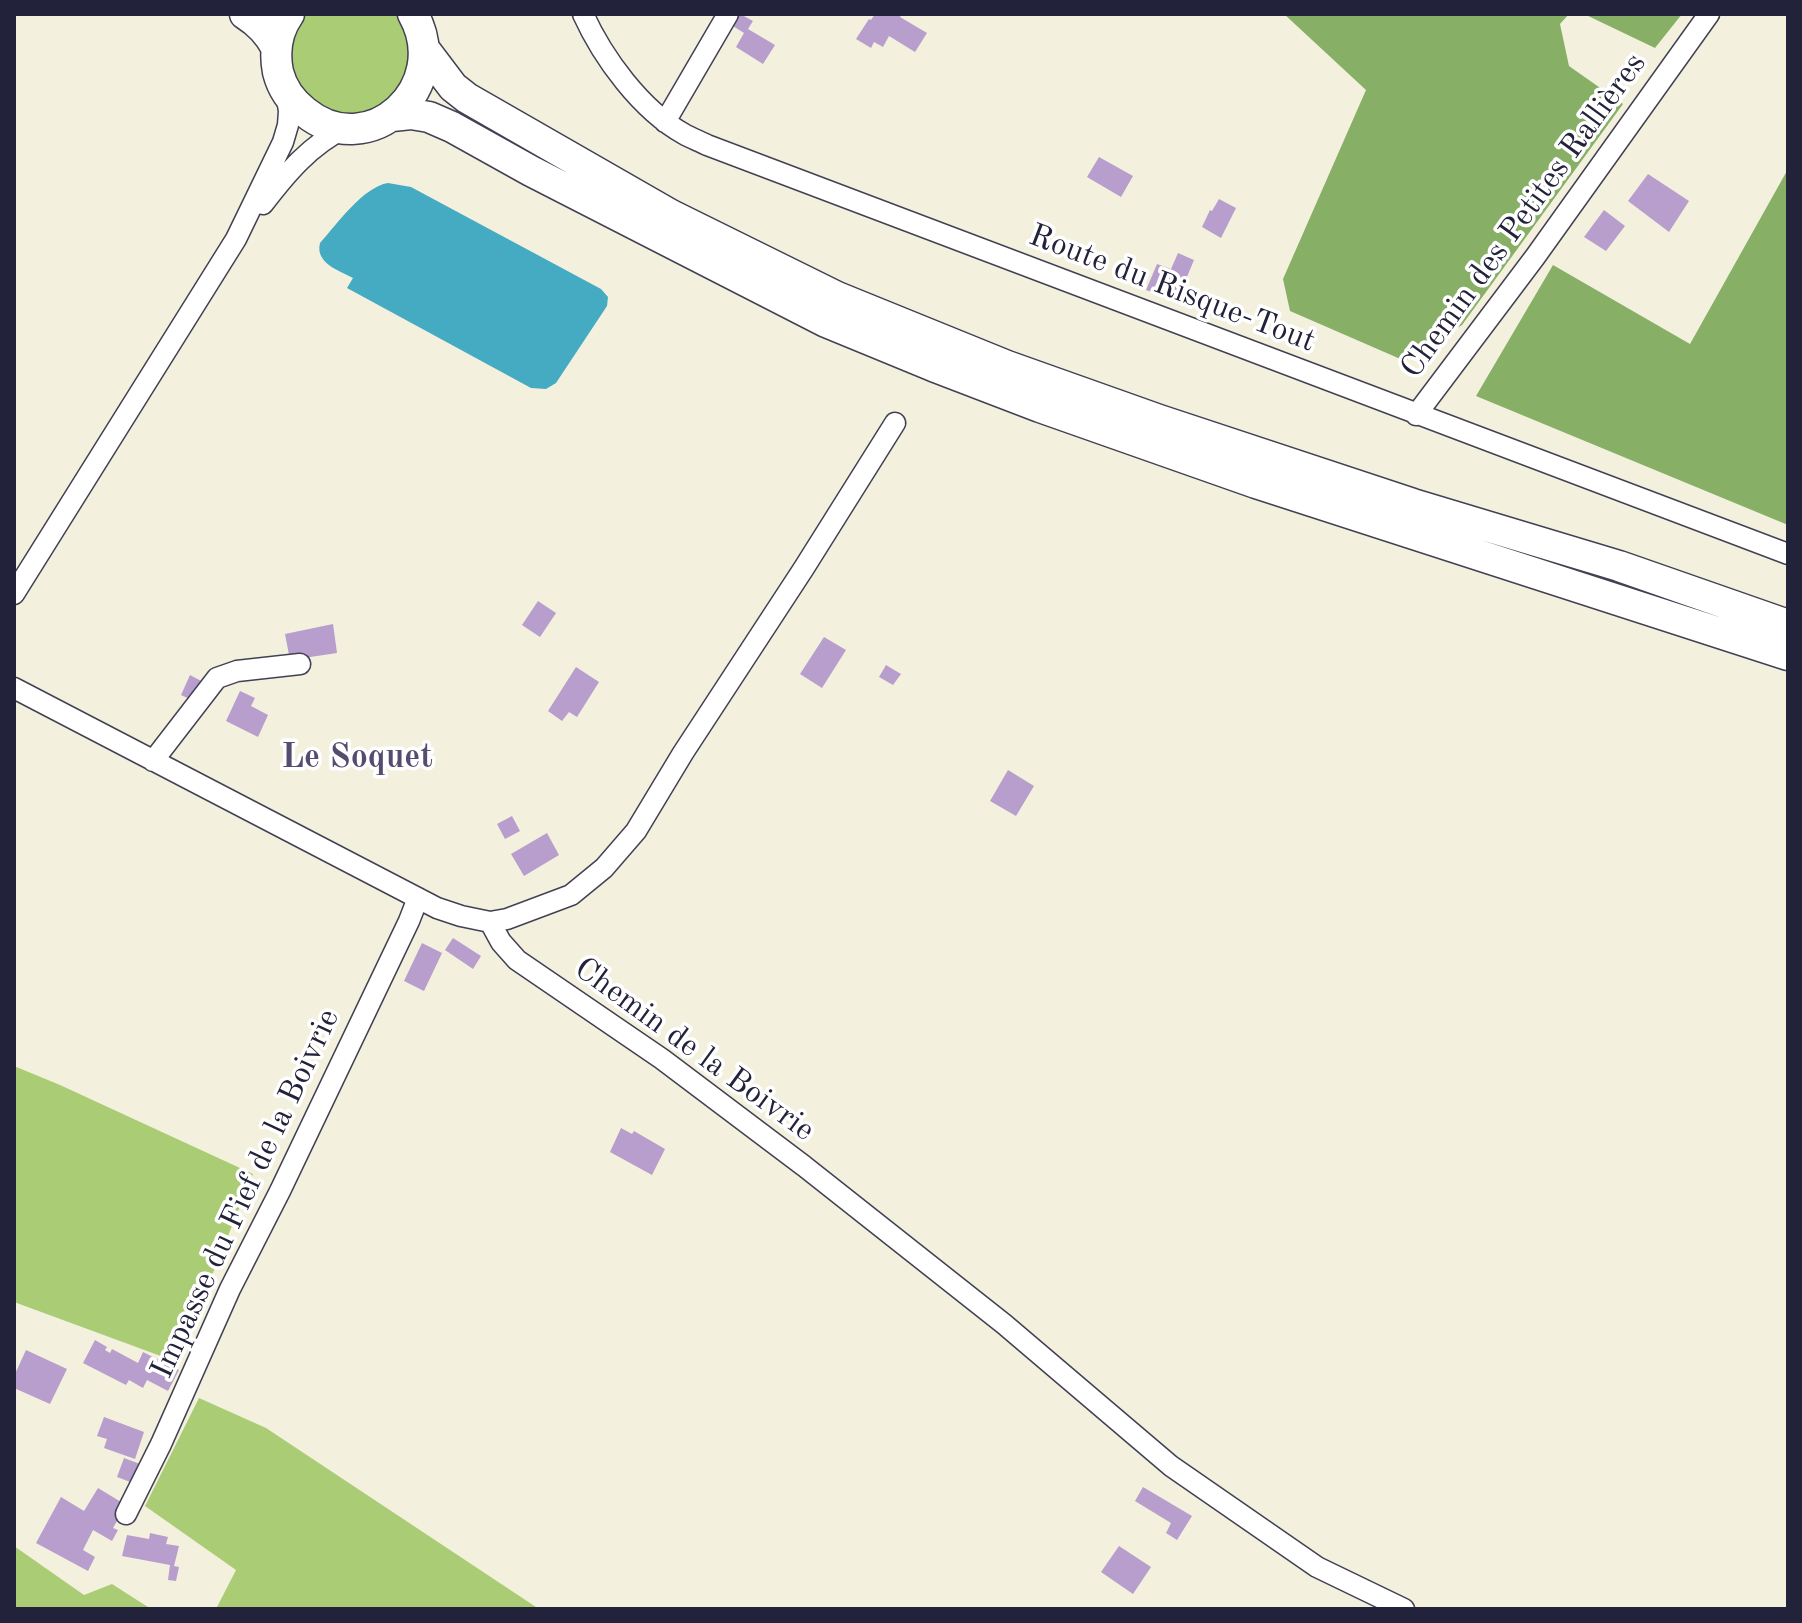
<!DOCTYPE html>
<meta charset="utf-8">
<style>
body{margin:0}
#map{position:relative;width:1802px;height:1623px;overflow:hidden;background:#f4f0de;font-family:"Old Standard TT",serif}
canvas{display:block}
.frame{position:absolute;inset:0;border:16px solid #22223b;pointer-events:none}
</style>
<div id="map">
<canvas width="1802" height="1623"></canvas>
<div class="frame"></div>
</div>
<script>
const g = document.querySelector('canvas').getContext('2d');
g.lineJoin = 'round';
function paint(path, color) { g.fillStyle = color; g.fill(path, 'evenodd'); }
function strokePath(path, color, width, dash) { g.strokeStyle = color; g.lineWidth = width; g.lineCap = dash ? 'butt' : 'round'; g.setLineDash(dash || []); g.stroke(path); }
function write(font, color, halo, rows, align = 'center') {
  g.font = font + ' "Old Standard TT",serif'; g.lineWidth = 7; g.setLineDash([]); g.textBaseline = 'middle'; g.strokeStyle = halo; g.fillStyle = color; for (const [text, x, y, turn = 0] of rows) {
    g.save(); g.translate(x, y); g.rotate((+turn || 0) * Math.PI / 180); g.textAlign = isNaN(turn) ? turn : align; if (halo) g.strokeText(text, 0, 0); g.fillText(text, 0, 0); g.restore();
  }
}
paint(new Path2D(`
 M305,14H398L404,22L413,50L398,95C388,101 377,110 366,114C361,116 353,114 348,114C298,113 272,52 305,14Z
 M14,1066L60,1085L253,1174L177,1362L14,1302Z
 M199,1398L266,1428L539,1609H216L236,1570L145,1506Z
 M14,1546L84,1595L112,1584L151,1609H14Z`), '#aacc75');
paint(new Path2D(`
 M1284,14H1569L1560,24L1569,66L1623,104L1462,325L1405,361L1290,311L1283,279L1366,90Z
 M1584,14H1682L1655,48Z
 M1788,169V525L1476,396L1553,265L1690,344Z`), '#87b066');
paint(new Path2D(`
 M388,183L411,187L601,289L608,297L607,306L556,383L546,389L531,388L347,288L353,278C338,270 315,263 320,243C337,224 363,187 388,183Z`), '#44abc3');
paint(new Path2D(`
 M740,14L753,21L748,29L775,45L763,64L736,47L744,33L733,26Z
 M875,14H902L900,17L927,33L915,52L889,36L883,47L874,42L871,48L856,39L869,19L871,20Z
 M1099,157L1133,176L1121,197L1087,177Z
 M1648,174L1689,201L1669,232L1628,201Z
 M1219,199L1236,208L1221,238L1202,227L1210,210L1212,211Z
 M1604,210L1625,226L1606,251L1584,237Z
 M1178,253L1194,260L1177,301L1146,290L1157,264L1171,269Z
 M538,601L556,613L540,637L522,625Z
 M333,624L337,653L290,660L285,634Z
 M824,637L846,650L822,688L800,674Z
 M886,665L901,674L893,685L879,677Z
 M576,667L599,682L577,717L569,712L562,721L548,711Z
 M190,675L205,683L196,702L181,695Z
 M240,691L255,698L251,706L268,715L258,737L226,721Z
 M1008,770L1034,786L1016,816L990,801Z
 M512,816L520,831L505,839L497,824Z
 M547,833L559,855L524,876L511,854Z
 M453,938L481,956L473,969L445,950Z
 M422,943L442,953L424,991L404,981Z
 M621,1128L632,1134L634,1131L665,1149L652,1175L610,1152Z
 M95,1340L107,1347L105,1350L110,1353L112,1349L138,1363L143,1352L179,1370L168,1391L147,1380L143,1388L129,1380L126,1385L83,1363Z
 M26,1350L67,1369L50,1404L14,1388V1376Z
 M104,1417L144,1432L135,1459L104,1448L107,1439L97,1436Z
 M124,1458L140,1464L133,1483L117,1477Z
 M1143,1487L1192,1516L1177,1540L1166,1533L1171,1523L1135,1501Z
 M98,1488L126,1505L113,1528L118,1530L112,1541L93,1530L83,1550L95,1557L88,1571L36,1543L61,1497L84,1511Z
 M150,1533L168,1537L166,1544L179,1546L174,1566L179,1567L176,1581L168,1580L170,1565L122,1556L127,1535L149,1539Z
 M1119,1546L1151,1567L1133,1594L1101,1572Z`), '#b79ecc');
const minor = new Path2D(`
 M583,14C603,58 641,110 684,134C691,138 699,141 707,145L1788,554
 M665,122L728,14
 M263,204C286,174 310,145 345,128
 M1416,415L1535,257L1709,14
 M14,594L236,239L283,142L288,125L289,111L286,92
 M14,688L437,908L461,916L490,922L507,919L571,895L604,868L636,831L683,753L804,568L895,423
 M153,761L217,678L237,671L300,664
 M490,922L501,942L517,960L662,1059L804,1166L1004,1324L1171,1466L1317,1567L1404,1609
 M126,1514L161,1444L230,1289L280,1191L409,921L418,898`);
const highway = new Path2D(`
 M245,14C259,23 268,32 276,47
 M289,14C277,31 274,52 278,72C282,88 292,102 305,112C369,164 454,87 413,14
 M425,50L453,87L467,98L671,215L837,297L1007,366L1159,420L1413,504L1619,566L1788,625
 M392,116L411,114L429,117L452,127L531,171L826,322L933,366L1040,407L1256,483L1788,655`);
strokePath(minor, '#424153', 23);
strokePath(highway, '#424153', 33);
strokePath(minor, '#fff', 20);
strokePath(highway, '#fff', 30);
write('32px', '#22223b', '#fff', [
 ["Chemin des Petites Rallières",1524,216,-54],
 ["Route du Risque-Tout",1172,289,21],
 ["Chemin de la Boivrie",694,1050,36],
 ["Impasse du Fief de la Boivrie",246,1194,-65]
]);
write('bold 34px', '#564d6e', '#fff', [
 ["Le Soquet",357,758]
]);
</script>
